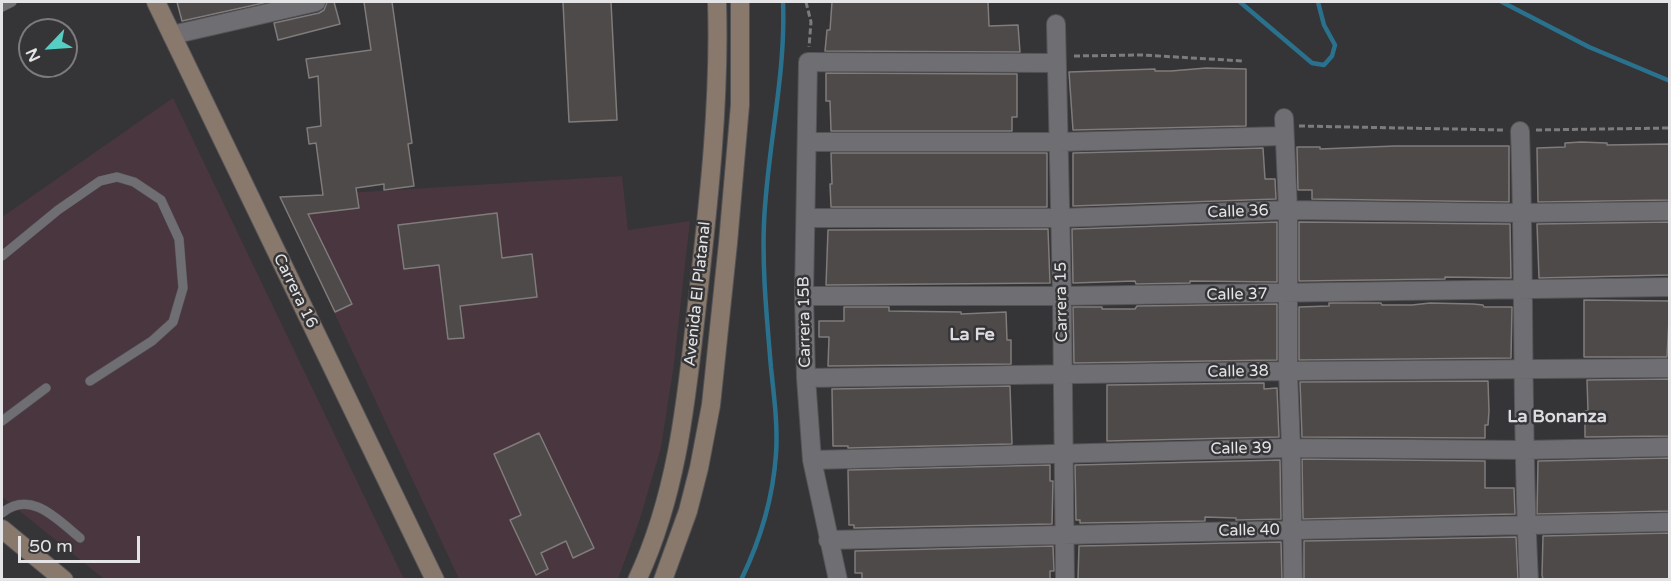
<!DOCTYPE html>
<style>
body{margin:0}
#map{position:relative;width:1671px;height:581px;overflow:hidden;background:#353437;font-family:"Varela Round",sans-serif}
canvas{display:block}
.frame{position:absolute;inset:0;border:3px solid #e4e4e6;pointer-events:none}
.north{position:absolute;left:18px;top:18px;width:60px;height:60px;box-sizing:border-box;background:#353437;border:2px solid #7b7a7d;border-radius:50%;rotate:245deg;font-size:16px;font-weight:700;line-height:24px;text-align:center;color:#e4e4e6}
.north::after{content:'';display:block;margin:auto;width:21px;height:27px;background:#55cec4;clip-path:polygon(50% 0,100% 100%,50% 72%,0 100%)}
.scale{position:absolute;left:18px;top:536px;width:122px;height:27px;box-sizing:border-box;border:3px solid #e4e4e6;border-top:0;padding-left:8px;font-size:18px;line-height:21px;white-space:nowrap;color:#e4e4e6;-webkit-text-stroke:4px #353437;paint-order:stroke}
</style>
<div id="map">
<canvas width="1671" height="581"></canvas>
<div class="frame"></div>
<div class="north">N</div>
<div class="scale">50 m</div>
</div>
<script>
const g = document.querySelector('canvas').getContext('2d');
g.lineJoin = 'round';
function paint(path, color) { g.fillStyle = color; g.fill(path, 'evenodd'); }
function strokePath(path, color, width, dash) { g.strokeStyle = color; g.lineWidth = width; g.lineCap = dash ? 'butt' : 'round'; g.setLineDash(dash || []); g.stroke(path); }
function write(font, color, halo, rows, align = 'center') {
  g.font = font + ' "Varela Round",sans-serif'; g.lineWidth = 5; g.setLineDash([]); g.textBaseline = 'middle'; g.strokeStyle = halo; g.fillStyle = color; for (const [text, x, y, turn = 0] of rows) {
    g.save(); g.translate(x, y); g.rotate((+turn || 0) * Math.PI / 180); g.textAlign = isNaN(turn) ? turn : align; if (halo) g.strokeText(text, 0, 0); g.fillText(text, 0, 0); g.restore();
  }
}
paint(new Path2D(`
 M173,98L404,579H104L2,497V217Z
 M622,176L628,230L690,221L674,364L661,448L639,522L618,579H459L280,197Z`), '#49363e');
strokePath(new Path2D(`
 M1240,2L1312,63L1324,65L1332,56L1335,45L1324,25L1318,2
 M1502,2L1589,47L1670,81
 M741,580C761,539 773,498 776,454C778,426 774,396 771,368C767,319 762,271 764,223C767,149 786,76 783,2`), '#2a718e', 4.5);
const building = new Path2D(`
 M177,2H268L182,21Z
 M327,2H334L340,24L278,40L274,23L319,13L324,10Z
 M364,2H392L412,143L408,144L414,186L384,190V184L356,188L359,208L308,214L352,304L335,312L280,197L323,195L316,143L309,144L307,128L321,126L318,76L309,78L306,59L371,50Z
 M563,2H611L617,120L569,122Z
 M832,2H988L989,26L1018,25L1020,52L825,51L827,30H830Z
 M1206,68L1246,69V126L1073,130L1069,72L1155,69V71H1171Z
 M826,73L1017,74V117H1012V131H831L830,101H826Z
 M1581,142L1607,143V145L1670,144V200L1538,202L1537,148L1565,147V143Z
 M1395,146H1509V202L1312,199V190H1298L1297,147H1320V149Z
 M1263,148L1265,179H1275L1276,199L1073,206V153Z
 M831,153H1047V207H831L830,184H832Z
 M497,213L502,258L532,254L537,297L460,306L464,338L448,339L439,265L404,269L398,225Z
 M1277,222V282L1190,281V283L1136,284L1135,281L1073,283L1072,229Z
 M1299,222L1510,224L1511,278L1445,277V279L1299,281Z
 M1670,222V275L1539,278L1537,224Z
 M1048,229L1050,283L826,285L828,230Z
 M1584,300L1670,301L1667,357H1584Z
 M1329,303H1381L1382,305H1412L1430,303L1473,304L1483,305L1484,307H1512L1511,358L1299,360V307L1329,306Z
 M1277,304V360L1074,363L1073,307H1102V309H1135L1137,306Z
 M844,307H889V311L961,312V314L1006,312L1007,340H1011V364L828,366L829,337H819V321H844Z
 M1670,379V436L1585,437V411H1588L1587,380Z
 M1488,381L1489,411L1488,425H1485V438L1302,437L1300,382Z
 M1264,383V389L1277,388L1279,437L1107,441V385Z
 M1010,386L1012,444L848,448V446H833L832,389Z
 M539,433L594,548L573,558L566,541L541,553L548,569L536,575L510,520L521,515L494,454Z
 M1670,458V511L1537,514L1538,461Z
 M1302,459L1485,461V488H1514L1515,514L1303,519Z
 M1280,460L1281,519L1236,520V518L1205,517V521L1080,523V520H1076L1075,465Z
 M1050,465V481H1053L1052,524L854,528V525H849L848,470Z
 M1670,533V579H1543L1542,575L1543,536Z
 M1516,537L1518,579H1304V541Z
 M1281,542L1282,579H1078L1079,546Z
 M1053,546L1054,571H1050V579H862V573H855V551Z`);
paint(building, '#4e4a49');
strokePath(building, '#807c7b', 1.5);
const lane = new Path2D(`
 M2,7L12,2
 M2,256L58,210L100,181L117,177L134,182L161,200L179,239L183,288L173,322L152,341L90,381
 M2,421L46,388
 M2,513C31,489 58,520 80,538`);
const street = new Path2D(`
 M1056,24L1062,296L1065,580
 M172,35L316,2
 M1284,118L1288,210V371L1291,448L1293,580
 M1520,131C1525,280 1521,430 1529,580
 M807,142H1059L1284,136
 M806,218H1060L1288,210L1523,213L1670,211
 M804,296H1062L1670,287
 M806,378L1288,371L1670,368
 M812,460L1291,448L1524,450L1670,447
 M828,540L1670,522
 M838,580L812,460L806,378L804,296L808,62L1057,63`);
const secondary = new Path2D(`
 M156,2L435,580
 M2,529L64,580
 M637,580C679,491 687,392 698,296C709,199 720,100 717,2
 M663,580L688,511L699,468L711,405L728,243L740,105V2`);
strokePath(lane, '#545356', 10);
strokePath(street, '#545356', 20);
strokePath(secondary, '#545356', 20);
strokePath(new Path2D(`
 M806,2L811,22L809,47
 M1074,56L1142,55L1243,61
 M1299,126L1503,130
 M1536,130L1670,128`), '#7c7c7e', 3, [6, 3]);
strokePath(lane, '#6f6e72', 9);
strokePath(street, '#6f6e72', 18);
strokePath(secondary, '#89796d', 18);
write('16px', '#e4e4e6', '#353437', [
 ["Calle 36",1238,212,-2],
 ["Carrera 16",295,291,64],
 ["Avenida El Platanal",698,294,-84],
 ["Calle 37",1237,295,-1],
 ["Carrera 15",1062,302,-91],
 ["Carrera 15B",805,322,-91],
 ["Calle 38",1238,372,-1],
 ["Calle 39",1241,449,-1],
 ["Calle 40",1249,531,-1]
]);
write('bold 18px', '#dddce0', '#353437', [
 ["La Fe",972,335],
 ["La Bonanza",1557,417]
]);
</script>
